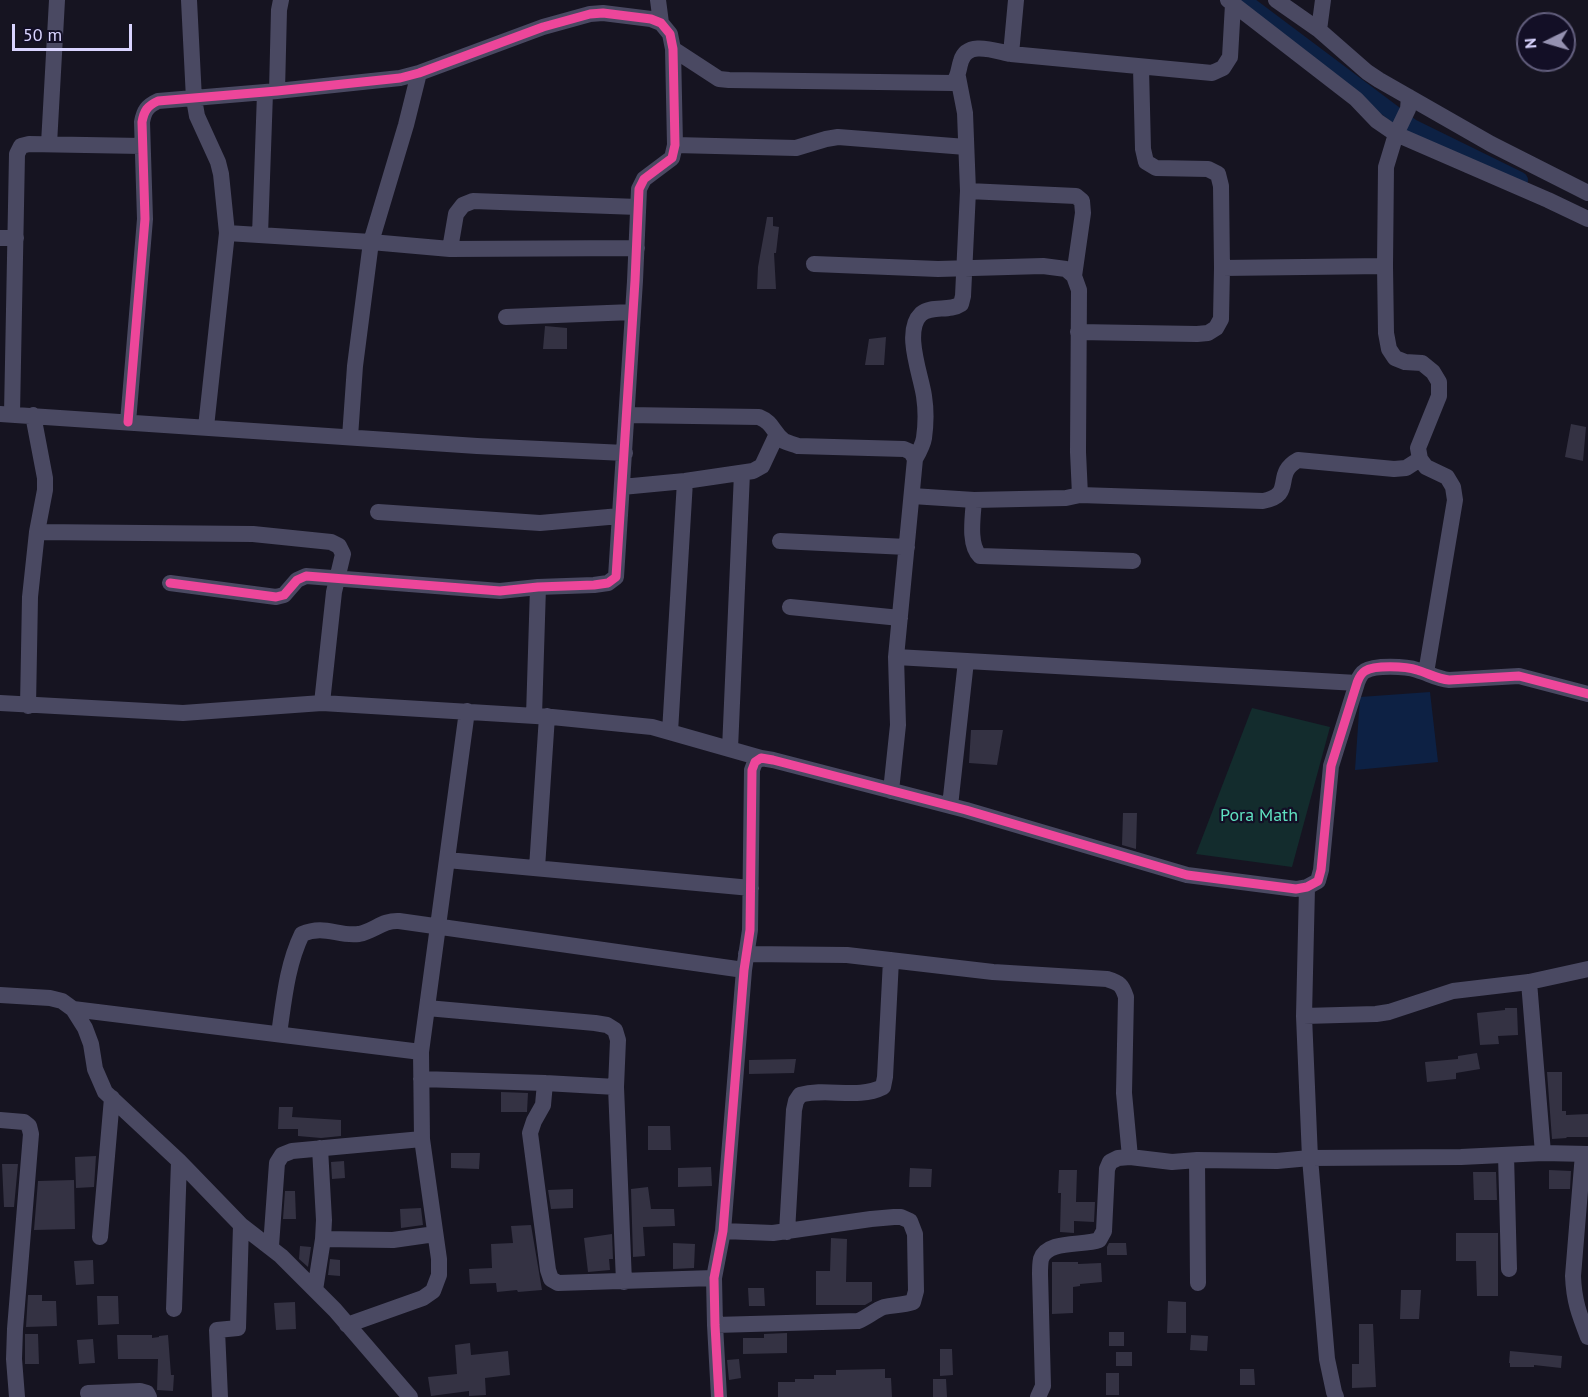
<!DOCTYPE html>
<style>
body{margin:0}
#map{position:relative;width:1588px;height:1397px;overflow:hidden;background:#161421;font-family:"PT Sans",sans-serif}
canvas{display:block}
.north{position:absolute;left:1516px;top:12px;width:60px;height:60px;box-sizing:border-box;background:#130f26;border:2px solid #625e7d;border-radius:50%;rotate:265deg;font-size:16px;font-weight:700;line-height:24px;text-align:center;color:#d9d4ff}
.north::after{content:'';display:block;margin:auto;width:21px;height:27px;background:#9591b1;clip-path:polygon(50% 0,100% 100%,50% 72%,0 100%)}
.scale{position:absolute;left:12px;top:24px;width:120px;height:27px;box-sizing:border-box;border:3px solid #d9d4ff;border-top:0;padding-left:8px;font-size:18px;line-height:21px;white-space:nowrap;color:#d9d4ff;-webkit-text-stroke:4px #130f26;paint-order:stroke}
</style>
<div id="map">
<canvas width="1588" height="1397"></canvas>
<div class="north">N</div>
<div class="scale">50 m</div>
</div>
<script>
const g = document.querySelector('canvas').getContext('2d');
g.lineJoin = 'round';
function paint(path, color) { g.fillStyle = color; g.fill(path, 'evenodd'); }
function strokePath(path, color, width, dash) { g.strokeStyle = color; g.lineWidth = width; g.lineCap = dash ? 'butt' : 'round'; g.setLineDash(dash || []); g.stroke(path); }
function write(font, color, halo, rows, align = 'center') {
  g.font = font + ' "PT Sans",sans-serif'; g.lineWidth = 4.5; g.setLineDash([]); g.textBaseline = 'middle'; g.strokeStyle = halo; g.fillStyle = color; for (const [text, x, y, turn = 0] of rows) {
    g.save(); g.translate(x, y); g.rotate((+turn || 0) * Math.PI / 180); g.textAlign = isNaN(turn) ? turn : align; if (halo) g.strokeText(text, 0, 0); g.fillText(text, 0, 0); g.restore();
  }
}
paint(new Path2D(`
 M1252,708L1330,727L1292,867L1196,854Z`), '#132c2d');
paint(new Path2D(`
 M1430,692L1438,762L1355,770L1360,697Z`), '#0d2144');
strokePath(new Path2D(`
 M1243,0L1412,127L1520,180`), '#0d2144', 16);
paint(new Path2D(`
 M767,217H773V226L779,227L776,253H774L776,289H757L758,267Z
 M545,326L567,328V349H543Z
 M886,337L884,365H865L869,339Z
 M1571,424L1586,427L1583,461L1565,457Z
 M971,730H1003L997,765L969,763Z
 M1123,813H1137L1136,849L1122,845Z
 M1505,1008H1517L1518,1035L1498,1036L1499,1044L1480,1045L1477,1013L1505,1010Z
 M1477,1053L1480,1069L1456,1073V1079L1427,1082L1425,1062L1458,1059V1056Z
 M796,1059L794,1073L749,1074V1060Z
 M1547,1072H1562V1111H1566V1115L1588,1114V1137H1566L1567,1138L1552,1139Z
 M501,1092L528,1093L527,1112H501Z
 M279,1107H293L292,1117L341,1120V1136L321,1138L298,1136V1129H278Z
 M648,1126H670L671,1150H648Z
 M451,1153H480L479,1169L451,1168Z
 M96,1156L94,1187L76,1188L75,1157Z
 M344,1161L345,1178L332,1179L331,1162Z
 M2,1164H18L14,1207H4Z
 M711,1167L712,1186L678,1187V1168Z
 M910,1168L932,1169L931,1187H909Z
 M1059,1170H1077L1076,1202H1095L1094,1222L1074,1221V1233L1060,1232L1061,1193H1058Z
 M1549,1170L1571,1171L1570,1189H1549Z
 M1473,1172H1496L1497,1200H1474Z
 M74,1180L75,1229L34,1230L38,1181Z
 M648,1187L651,1209H674L675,1226L643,1227L645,1256L633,1257L631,1189Z
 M573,1189V1208L551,1209L548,1190Z
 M285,1191H295L296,1219H283Z
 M421,1208L423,1225L401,1228L400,1209Z
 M531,1225L542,1290L518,1292L517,1290L497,1292L496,1283L470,1284L469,1269L492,1268L491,1244L513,1243L511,1226Z
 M1456,1233H1498V1296H1477L1476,1261H1456Z
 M612,1234L613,1259H609L610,1270L588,1272L584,1238Z
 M831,1238L847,1239L846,1282H872V1301L865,1305H816V1271H830Z
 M673,1243L695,1244L694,1268L673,1269Z
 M1109,1243H1126L1127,1255H1107V1247Z
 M300,1246L311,1247L308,1267L299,1259Z
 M330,1259L340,1260V1276L328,1275Z
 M93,1260L94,1284L76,1285L74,1261Z
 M1052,1262H1078V1264L1101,1263L1102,1282L1080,1284V1286L1073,1287V1313L1052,1314Z
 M748,1288H764L765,1306H749Z
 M1401,1290H1421L1419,1319H1400Z
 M28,1295H42V1301H56L57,1326L26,1327Z
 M97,1296H118L119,1324L98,1325Z
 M1168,1301L1186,1302V1333H1167Z
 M295,1302L296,1329L276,1330L274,1303Z
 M1359,1324H1373L1376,1387L1352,1388V1364H1359Z
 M1109,1332H1124V1346H1109Z
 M787,1333V1353L743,1354V1338H764V1334Z
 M25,1334H38L39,1364H25Z
 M117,1335H152V1338L159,1337V1336L168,1335L171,1375H174L173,1391L157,1390L158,1359H118Z
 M1191,1335L1208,1336L1207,1351L1190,1350Z
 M93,1339L95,1363L79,1364L77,1340Z
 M470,1343L471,1355L508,1351L510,1375L485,1378L486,1395L469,1396V1391L431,1396L428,1377L457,1374L455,1345Z
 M940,1349H952L953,1375L940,1376Z
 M1510,1351L1562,1356L1561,1368L1534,1365V1367H1510V1363H1509Z
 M1116,1352H1132V1366H1116Z
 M739,1359L741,1378L729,1380L727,1360Z
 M885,1369V1378H891L892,1397H778V1382H795V1379H814V1375H836V1370Z
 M1240,1369H1254L1255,1385H1240Z
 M1106,1373H1119V1395H1106Z
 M933,1379H946L947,1397H933Z`), '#343243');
strokePath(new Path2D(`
 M189,0L194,99L197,116L218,162L221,174L227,233L206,427
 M658,0L661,23
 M1228,0L1356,99L1377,121L1396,134L1548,200L1588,219
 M1276,0L1319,30L1367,72L1379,80L1491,144L1588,193
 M1319,30L1323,0
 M673,49L719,79L729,80L953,83C959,76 958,70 961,61C967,40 995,51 1011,54L1212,73L1223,68L1230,57L1233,4
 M1011,54L1016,0
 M277,91L279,10L281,0
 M1409,97L1408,109L1396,134L1386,167L1385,266L1386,333L1389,349L1395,358L1405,362L1422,363L1433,372L1439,382V396L1418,448L1420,459L1426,467L1447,477L1453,487L1455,500L1426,673
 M49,144L57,0
 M675,145L796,148L826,139L838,137L966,147
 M968,191L1076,196L1082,201L1083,213L1074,276
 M227,233L371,242L450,249L637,248
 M260,235L265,93
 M0,238H16
 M450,249L456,214L463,205L473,201L638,207
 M814,264L938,269L1043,266L1066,269L1074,276L1079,290L1078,452L1080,495
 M1222,268L1385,266
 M506,317L633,312
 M1078,332L1197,334L1208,333L1216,328L1221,319L1222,268L1221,186L1218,174L1208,169L1156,168L1146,162L1143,149L1141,68
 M0,414L477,446L625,453
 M12,414L17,154L21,146L29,144L142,146
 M627,415L759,417C774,423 772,432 784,441C788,443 793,444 798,446L904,449L911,452L915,459L896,657L898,725L891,791
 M128,422L145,219L142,122C144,111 147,106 158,101L277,91L400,78L419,73L543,27L590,14L603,13L651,19L661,23L670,34L673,49L675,145L672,158L644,179L639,189L635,281L616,577L608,583L594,585L538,587L500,591L306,576L297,580L284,595L276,597L170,583
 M350,437L355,366L371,242L406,125L419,73
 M915,459C919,452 923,445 924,438C926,424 926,409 924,396C921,375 903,331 921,314C932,305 949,312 961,304L963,296L968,191L965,113L958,77
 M622,487L685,481L753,471L762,466L777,434
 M912,496L974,500L1066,498L1080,495L1263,501C1296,495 1272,474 1298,460L1394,469L1406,468L1420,459
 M974,500C973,516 968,545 980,556L1133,561
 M378,512L540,523L620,516
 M37,532L253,534L331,542L339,546L343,554L334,592L322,703
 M780,541L907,547
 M790,607L900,618
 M896,657L1357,683
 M0,703L183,713L322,703L552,717L652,727L761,758
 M28,706L30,597L37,532L45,490V478L33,415
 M534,716L538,587
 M670,732L685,481
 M730,749L742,473
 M950,806L966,661
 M447,860L751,888
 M537,868L547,716
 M1307,887L1304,1016L1310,1158L1327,1359L1334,1392L1336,1397
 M746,954L847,955L993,972L1107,979C1120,983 1122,985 1126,997L1124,1093L1130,1157
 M1529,982L1543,1153
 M0,995L50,998L62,1001L73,1009L85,1028L91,1044L95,1069L105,1092L179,1161L241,1225L281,1256L335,1310L410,1397
 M427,1008L595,1023L607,1025L615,1030L618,1040L616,1087L624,1282
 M73,1009L421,1052
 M1304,1016L1376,1014L1389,1012L1453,991L1529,982L1588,969
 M279,1034C284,1000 287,965 302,934C325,924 338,937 359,934C374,931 383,920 399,921L744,970
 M421,1079L545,1083L616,1087
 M545,1083L543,1105L534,1121L530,1133L548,1270L551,1279L558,1283L714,1278
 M0,1120L24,1122L29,1126L31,1134L15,1329L14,1359L17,1397
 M1583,1154L1573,1276C1574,1301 1579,1314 1588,1337
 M1506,1155L1509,1269
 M1197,1160L1198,1283
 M787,1232L794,1110L796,1101L800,1095C827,1087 857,1100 883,1087L885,1077L891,960
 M100,1237L112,1098
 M323,1239L393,1240L435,1234
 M271,1246L277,1163L282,1155L292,1151L422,1139
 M315,1290L323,1239L324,1220L320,1148
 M174,1309L179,1161
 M347,1325L423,1298L433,1291L439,1275V1259L422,1139L421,1052L467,711
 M715,1325L858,1321C868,1317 875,1310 884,1307C894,1305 903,1305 913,1302L916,1291L915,1234L910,1221L901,1217H894L871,1219L773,1233L723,1231
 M88,1393L140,1391L147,1393L149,1397
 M220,1397L217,1330L238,1328L241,1225
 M719,1397L715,1325L714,1278L723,1231L744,970L750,930L752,770L755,762L761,758L773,760L966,810L1187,875L1296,889L1307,887L1318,881L1321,870L1331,766L1357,683C1359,678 1360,674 1365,671C1374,665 1406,666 1417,670C1428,673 1437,679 1449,680L1519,676L1588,694
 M1038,1397L1043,1386L1040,1274C1040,1269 1040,1264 1041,1259C1047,1240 1083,1246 1099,1240L1104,1231L1107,1169L1110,1162L1118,1158L1130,1157L1172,1162L1197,1160L1277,1161L1310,1158L1461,1157L1543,1153L1588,1154`), '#4a4962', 16);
strokePath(new Path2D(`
 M128,422L145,219L142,122C144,111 147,106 158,101L277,91L400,78L419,73L543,27L590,14L603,13L651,19L661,23L670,34L673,49L675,145L672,158L644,179L639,189L635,281L616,577L608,583L594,585L538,587L500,591L306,576L297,580L284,595L276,597L170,583
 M719,1397L715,1325L714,1278L723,1231L744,970L750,930L752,770L755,762L761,758L773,760L966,810L1187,875L1296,889L1307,887L1318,881L1321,870L1331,766L1357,683C1359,678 1360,674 1365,671C1374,665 1406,666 1417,670C1428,673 1437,679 1449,680L1519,676L1588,694`), '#ed469a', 9);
write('18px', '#5fe0c0', '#130f26', [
 ["Pora Math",1259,816]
]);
</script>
